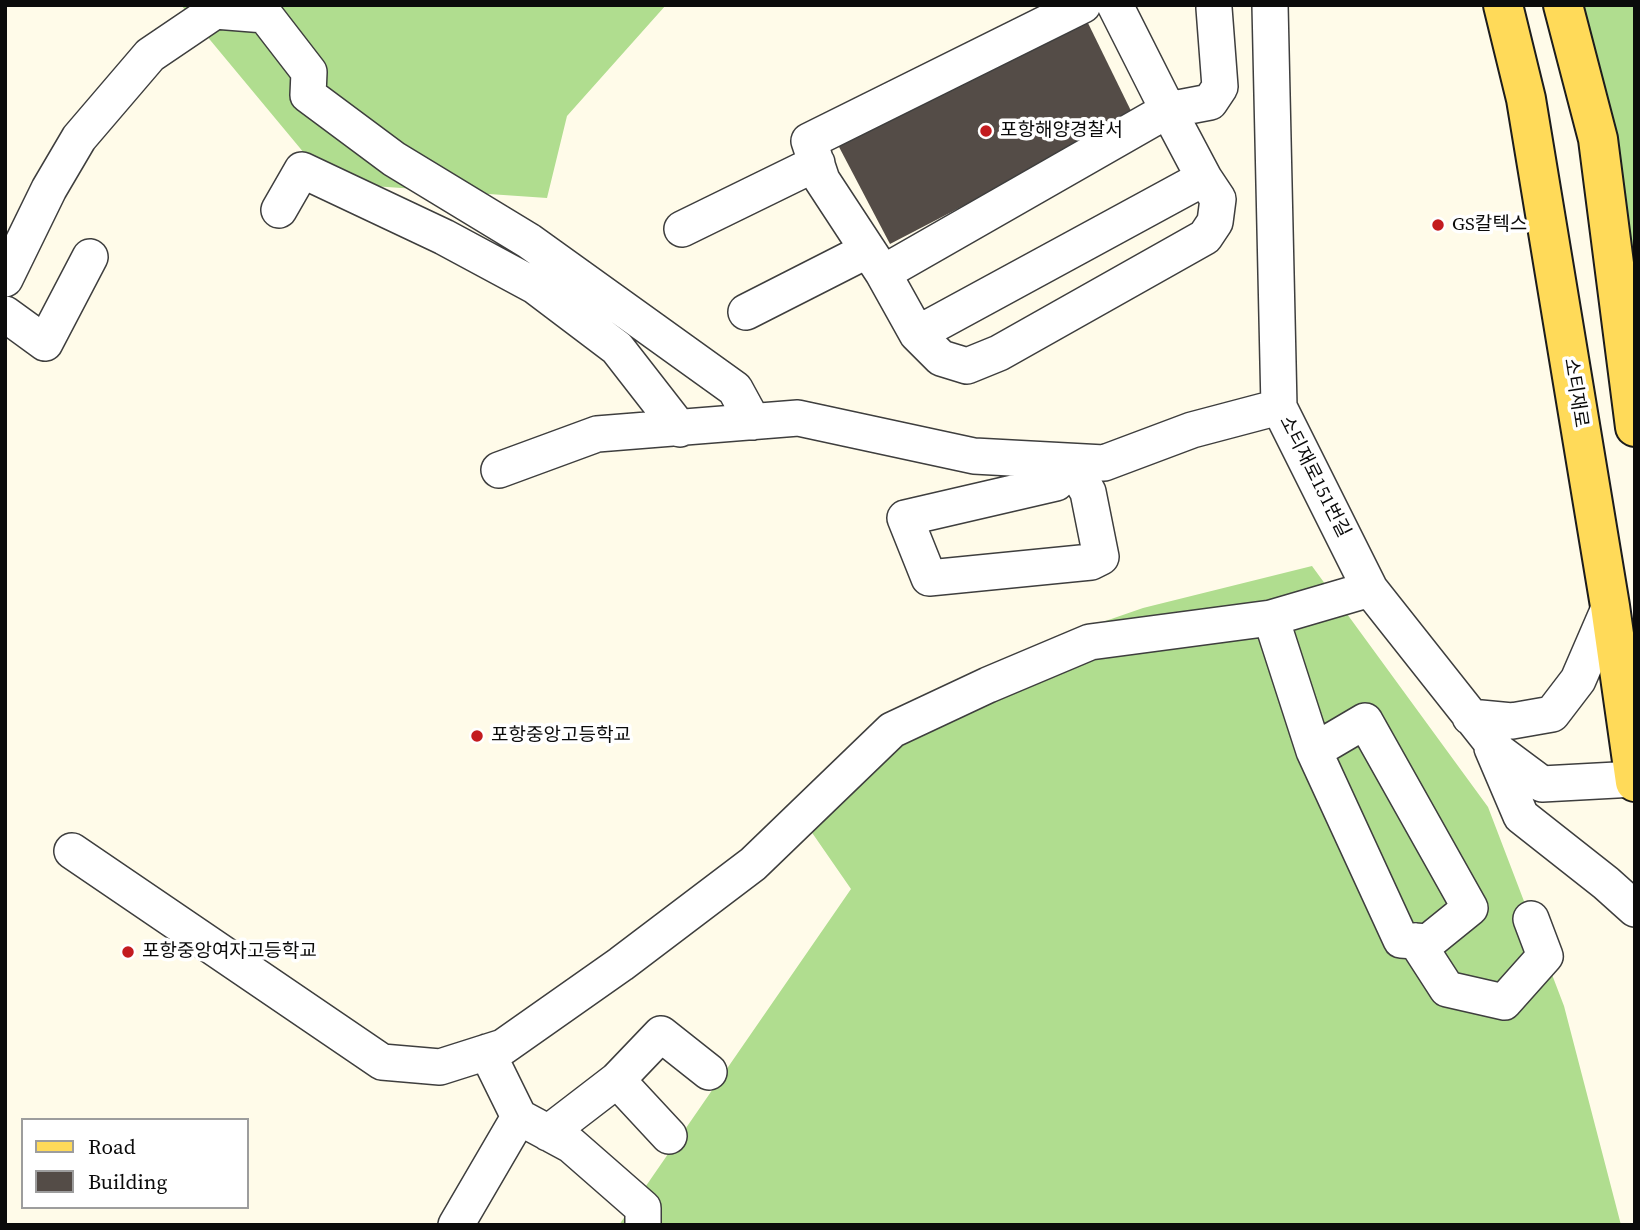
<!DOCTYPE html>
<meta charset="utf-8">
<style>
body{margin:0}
#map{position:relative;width:1640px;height:1230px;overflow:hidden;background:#fffbe9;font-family:"Source Serif 4",serif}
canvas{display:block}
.frame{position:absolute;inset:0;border:7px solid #0b0b0b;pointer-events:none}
.legend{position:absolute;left:21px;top:1118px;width:228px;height:91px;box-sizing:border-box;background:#fff;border:2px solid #9d9d9d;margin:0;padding:9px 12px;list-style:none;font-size:21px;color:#0b0b0b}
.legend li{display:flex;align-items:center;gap:14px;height:35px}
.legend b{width:35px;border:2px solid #9d9d9d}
</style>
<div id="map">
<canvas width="1640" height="1230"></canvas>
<div class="frame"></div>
<ul class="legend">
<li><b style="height:9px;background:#ffda59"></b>Road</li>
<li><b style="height:19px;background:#544c47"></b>Building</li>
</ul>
</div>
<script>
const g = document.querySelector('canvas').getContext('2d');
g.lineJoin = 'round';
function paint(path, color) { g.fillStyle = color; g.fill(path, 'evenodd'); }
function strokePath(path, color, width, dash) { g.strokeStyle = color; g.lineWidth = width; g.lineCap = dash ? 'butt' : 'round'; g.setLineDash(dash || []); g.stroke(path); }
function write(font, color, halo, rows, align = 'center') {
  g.font = font + ' "Source Serif 4","Noto Sans KR",serif'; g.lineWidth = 7; g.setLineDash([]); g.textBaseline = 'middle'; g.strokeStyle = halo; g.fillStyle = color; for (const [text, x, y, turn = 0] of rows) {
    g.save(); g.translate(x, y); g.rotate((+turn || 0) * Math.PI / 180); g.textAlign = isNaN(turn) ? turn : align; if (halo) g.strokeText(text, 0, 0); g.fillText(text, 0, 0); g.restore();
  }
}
paint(new Path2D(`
 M181,5H666L567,116L547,198L329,183Z
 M1555,5H1635V255Z
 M1312,566L1488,807L1564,1006L1621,1225H619L851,889L797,811L1065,635L1143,608Z`), '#b0dd8f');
paint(new Path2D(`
 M1086,19L1134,117L890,244L838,145Z`), '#544c47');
const minor = new Path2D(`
 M1115,5L1168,110L1210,102L1220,87L1214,8
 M1270,5L1279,407L1370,589L1499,752L1542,784L1635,779
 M1168,110L1204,178L917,334L883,273Z
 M279,210L302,170L444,237L535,286L617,348L680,429
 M682,229L817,163
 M883,273L822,180L809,141L1083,5
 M5,279L49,189L79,138L150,55L215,11L265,15L309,72L308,95L394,159L529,241L735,389L753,422
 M746,312L868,250
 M5,314L45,343L90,257
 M917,334L941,358L967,366L999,353L1205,237L1215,222L1218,199L1204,178
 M1070,462L1088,492L1101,557L1091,562L929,578L905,518L1056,483Z
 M499,470L597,434L798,418L974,456L1104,463L1192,430L1279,407
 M1470,717L1512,721L1552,714L1578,680L1610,606
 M1492,748L1521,816L1606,883L1635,909
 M1314,751L1365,721L1470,908L1428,942L1401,940L1314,751L1271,618L1370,589
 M72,851L382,1062L440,1067L503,1047L621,964L753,864L892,730L988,685L1090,642L1271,618
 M1416,941L1447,989L1504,1002L1545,956L1531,919
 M617,1080L661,1034L709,1072
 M519,1117L571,1145L643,1208V1225
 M548,1133L617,1080L669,1136
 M456,1225L519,1117L487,1052`);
const major = new Path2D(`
 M1503,5L1526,99L1610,606L1635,782
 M1563,5L1598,139L1635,427`);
strokePath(minor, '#3e3e3e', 38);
strokePath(major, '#1c1c1c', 42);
strokePath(minor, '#fff', 35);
strokePath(major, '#ffda59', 38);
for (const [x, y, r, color] of [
 [986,131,7,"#c31b1f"],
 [1438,225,7,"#c31b1f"],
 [477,736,7,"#c31b1f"],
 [128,952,7,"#c31b1f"]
]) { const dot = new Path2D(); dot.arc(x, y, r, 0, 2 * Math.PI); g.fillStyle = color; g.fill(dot); strokePath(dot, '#fff', 2.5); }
write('19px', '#0b0b0b', '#fff', [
 ["포항해양경찰서",1000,131],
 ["GS칼텍스",1452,225],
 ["포항중앙고등학교",491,736],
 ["포항중앙여자고등학교",142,952]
], 'left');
write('19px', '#0b0b0b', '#fff', [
 ["소티재로",1575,393,81],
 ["소티재로151번길",1314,477,63]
]);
</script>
